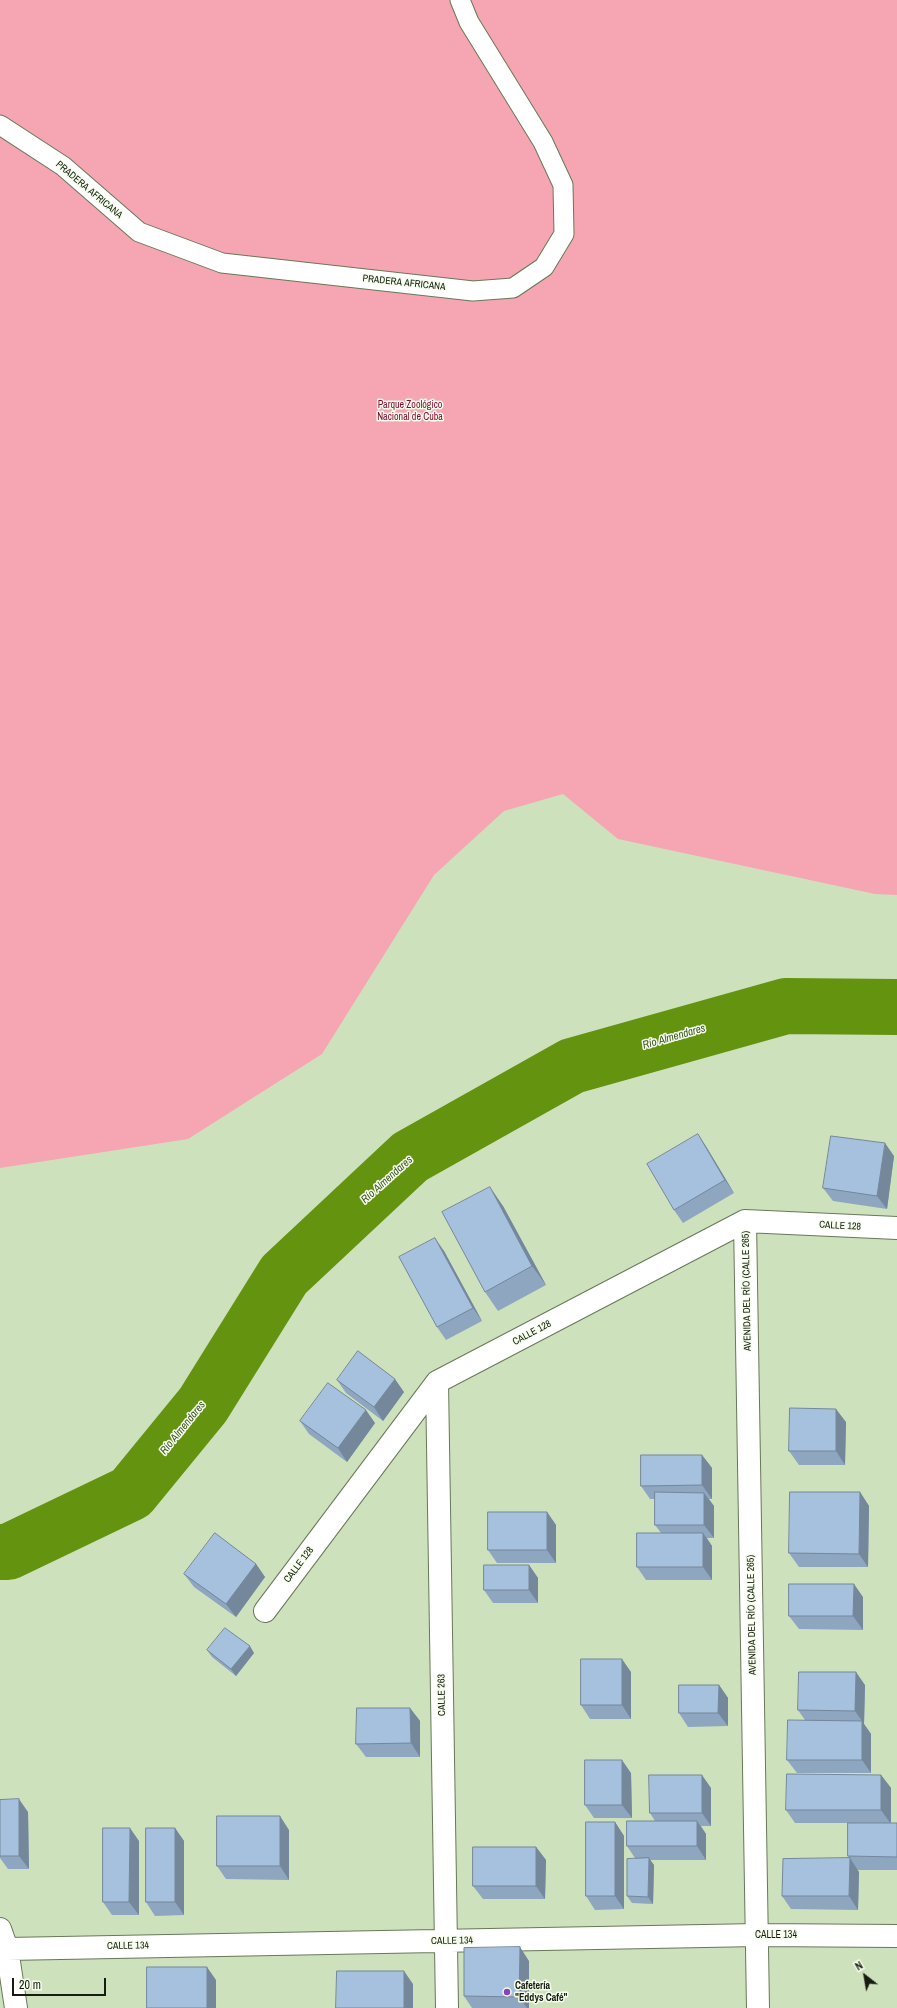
<!DOCTYPE html>
<meta charset="utf-8">
<style>
body{margin:0}
#map{position:relative;width:897px;height:2008px;overflow:hidden;background:#cee1bd;font-family:"Archivo Narrow",sans-serif}
canvas{display:block}
.north{position:absolute;left:845px;top:1956px;width:40px;height:40px;-webkit-text-stroke:3px #f5feec;paint-order:stroke;rotate:329deg;font-size:11px;font-weight:700;line-height:16px;text-align:center;color:#161c0f}
.north::after{content:'';display:block;margin:auto;width:14px;height:18px;background:#161c0f;clip-path:polygon(50% 0,100% 100%,50% 72%,0 100%)}
.scale{position:absolute;left:12px;top:1978px;width:94px;height:18px;box-sizing:border-box;border:2px solid #161c0f;border-top:0;padding-left:5px;font-size:12px;line-height:14px;white-space:nowrap;color:#161c0f;-webkit-text-stroke:3px #f5feec;paint-order:stroke}
</style>
<div id="map">
<canvas width="897" height="2008"></canvas>
<div class="north">N</div>
<div class="scale">20 m</div>
</div>
<script>
const g = document.querySelector('canvas').getContext('2d');
g.lineJoin = 'round';
function paint(path, color) { g.fillStyle = color; g.fill(path, 'evenodd'); }
function strokePath(path, color, width, dash) { g.strokeStyle = color; g.lineWidth = width; g.lineCap = dash ? 'butt' : 'round'; g.setLineDash(dash || []); g.stroke(path); }
function write(font, color, halo, rows, align = 'center') {
  g.font = font + ' "Archivo Narrow",sans-serif'; g.lineWidth = 3; g.setLineDash([]); g.textBaseline = 'middle'; g.strokeStyle = halo; g.fillStyle = color; for (const [text, x, y, turn = 0] of rows) {
    g.save(); g.translate(x, y); g.rotate((+turn || 0) * Math.PI / 180); g.textAlign = isNaN(turn) ? turn : align; if (halo) g.strokeText(text, 0, 0); g.fillText(text, 0, 0); g.restore();
  }
}
paint(new Path2D(`
 M0,0H897V895L875,894L618,839L563,794L504,811L434,875L322,1054L188,1139L0,1168Z`), '#f5a6b2');
strokePath(new Path2D(`
 M0,1552H8L131,1493L203,1405L284,1275L410,1157L572,1066L786,1006L897,1007`), '#63930f', 56);
const lane = new Path2D(`
 M0,125L63,166L139,232L222,263L473,291L513,288L544,267L564,234L563,185L543,142L469,22L460,0`);
const street = new Path2D(`
 M745,1221L758,2008
 M437,1382L447,2008
 M265,1611L437,1382L745,1221L897,1228
 M0,1929L7,1949L16,2008
 M7,1949L758,1935L897,1936`);
strokePath(lane, '#687858', 21);
strokePath(street, '#687858', 24);
strokePath(lane, '#fff', 19);
strokePath(street, '#fff', 22);
paint(new Path2D(`
 M698,1134L707,1148L734,1193L683,1223L674,1210Z
 M894,1156L887,1209L833,1201L823,1188Z
 M503,1206L546,1285L498,1311L485,1292Z
 M444,1251L482,1321L446,1340L437,1327Z
 M337,1380L404,1392L383,1421L346,1393Z
 M300,1421L375,1423L347,1462L309,1434Z
 M846,1422L845,1465H799L789,1451Z
 M702,1455L712,1468V1499H709L714,1506V1538H707L712,1546V1580H646L637,1567L661,1533L655,1525V1499H650L641,1486Z
 M860,1492L869,1506L868,1567H799L789,1553Z
 M547,1512L556,1525V1563H497L488,1550Z
 M256,1564L265,1577L236,1617L194,1587L184,1574Z
 M529,1565L538,1578V1603H493L484,1590Z
 M863,1597V1630L799,1629L789,1616Z
 M207,1650L254,1653L236,1676L212,1657Z
 M631,1672V1719H590L581,1705Z
 M719,1685L728,1698V1726L688,1727L679,1713Z
 M865,1685L864,1724L871,1734V1773H797L787,1760L805,1720L798,1710Z
 M410,1708L420,1721V1757H366L356,1744Z
 M631,1773L632,1818H594L585,1805Z
 M881,1775L891,1788V1823H897V1870H857L859,1872L858,1910L791,1909L782,1896L849,1858L848,1856V1823H795L786,1810Z
 M711,1788V1826H701L706,1834V1860H650L654,1865L653,1904L632,1903L627,1896L635,1858L627,1846L655,1821L650,1813Z
 M0,1800L28,1812L29,1869H8L0,1858Z
 M615,1822L624,1836V1909L595,1910L586,1896Z
 M175,1828L184,1841V1915L155,1916L146,1902Z
 M289,1830V1880L226,1879L217,1866Z
 M139,1841V1915H112L103,1902Z
 M536,1847L546,1860L545,1899H483L473,1886Z
 M529,1961V2008H472L464,1996Z`), '#8ea6bf');
paint(new Path2D(`
 M698,1134L707,1148L734,1193L725,1180Z
 M885,1143L894,1156L887,1209L877,1196Z
 M490,1187L503,1206L546,1285L532,1266Z
 M435,1238L444,1251L482,1321L473,1308Z
 M395,1379L404,1392L383,1421L374,1407Z
 M836,1409L846,1422L845,1465L836,1451Z
 M366,1410L375,1423L347,1462L338,1448Z
 M702,1455L712,1468V1499L702,1485Z
 M860,1492L869,1506L868,1567L859,1554Z
 M704,1493L714,1506V1538L704,1525Z
 M547,1512L556,1525V1563L547,1550Z
 M703,1533L712,1546V1580L703,1567Z
 M256,1564L265,1577L236,1617L226,1604Z
 M529,1565L538,1578V1603L529,1590Z
 M854,1584L863,1597V1630L853,1616Z
 M250,1646L254,1653L236,1676L231,1669Z
 M622,1659L631,1672V1719L622,1705Z
 M856,1672L865,1685L864,1724L855,1711Z
 M719,1685L728,1698V1726L718,1713Z
 M410,1708L420,1721V1757L411,1743Z
 M862,1721L871,1734V1773L862,1760Z
 M622,1760L631,1773L632,1818L622,1805Z
 M702,1775L711,1788V1826L702,1813Z
 M881,1775L891,1788V1824L881,1810Z
 M19,1799L28,1812L29,1869L19,1856Z
 M280,1816L289,1830V1880L280,1866Z
 M697,1821L706,1834V1860L697,1846Z
 M615,1822L624,1836V1909L615,1896Z
 M130,1828L139,1841V1915L129,1902Z
 M175,1828L184,1841V1915L175,1902Z
 M536,1847L546,1860L545,1899L536,1886Z
 M649,1858L654,1865L653,1904L648,1897Z
 M850,1858L859,1872L858,1910L849,1896Z
 M520,1947L529,1961V2008H527L519,1997Z
 M207,1967L216,1980V2008H207Z
 M404,1971L413,1984V2008H404Z`), '#74879b');
const building = new Path2D(`
 M698,1134L725,1180L674,1210L647,1164Z
 M831,1136L885,1143L877,1196L823,1188Z
 M490,1187L532,1266L485,1292L442,1212Z
 M435,1238L473,1308L437,1327L399,1257Z
 M358,1351L395,1379L374,1407L337,1380Z
 M328,1383L366,1410L338,1448L300,1421Z
 M790,1408L836,1409V1451H789Z
 M641,1455H702V1485L641,1486Z
 M655,1492L704,1493V1525H655Z
 M790,1492H860L859,1554L789,1553Z
 M488,1512H547V1550H488Z
 M215,1533L256,1564L226,1604L184,1574Z
 M637,1533H703V1567H637Z
 M484,1565H529V1590H484Z
 M789,1584H854L853,1616H789Z
 M225,1628L250,1646L231,1669L207,1650Z
 M581,1659H622V1705H581Z
 M799,1672H856L855,1711L798,1710Z
 M679,1685H719L718,1713H679Z
 M357,1708H410L411,1743L356,1744Z
 M788,1720L862,1721V1760H787Z
 M585,1760H622V1805H585Z
 M787,1774L881,1775V1810H786Z
 M649,1775H702V1813H650Z
 M19,1799V1856H0V1800Z
 M217,1816H280V1866H217Z
 M627,1821H697V1846H627Z
 M586,1822H615V1896H586Z
 M848,1823H897V1857L848,1856Z
 M103,1828H130L129,1902H103Z
 M146,1828H175V1902H146Z
 M473,1847H536V1886H473Z
 M649,1858L648,1897L627,1896V1859Z
 M850,1858L849,1896H782L783,1859Z
 M520,1947L519,1997L464,1996V1948Z
 M147,1967H207V2008H147Z
 M337,1971H404V2008H336Z`);
paint(building, '#a5c1de');
strokePath(building, '#74879b', 1);
for (const [x, y, r, color] of [
 [507,1992,4,"#8943b7"]
]) { const dot = new Path2D(); dot.arc(x, y, r, 0, 2 * Math.PI); g.fillStyle = color; g.fill(dot); strokePath(dot, '#f5feec', 1.5); }
write('10px', '#161c0f', '#f5feec', [
 ["PRADERA AFRICANA",89,190,40],
 ["PRADERA AFRICANA",404,283,6],
 ["CALLE 128",840,1226,3],
 ["AVENIDA DEL RÍO (CALLE 265)",747,1291,-91],
 ["CALLE 128",532,1333,-28],
 ["CALLE 128",299,1565,-53],
 ["AVENIDA DEL RÍO (CALLE 265)",752,1615,-91],
 ["CALLE 263",442,1695,-91],
 ["CALLE 134",776,1935],
 ["CALLE 134",452,1941,-1],
 ["CALLE 134",128,1946,-1]
]);
write('10px', '#830d35', '#f5feec', [
 ["Parque Zoológico",410,405],
 ["Nacional de Cuba",410,417]
]);
write('bold 10px', '#161c0f', '#f5feec', [
 ["Cafetería",515,1986],
 ["\"Eddys Café\"",515,1998]
], 'left');
write('italic 11px', '#3e5325', '#f5feec', [
 ["Río Almendares",674,1037,-16],
 ["Río Almendares",387,1180,-42],
 ["Río Almendares",183,1428,-51]
]);
</script>
